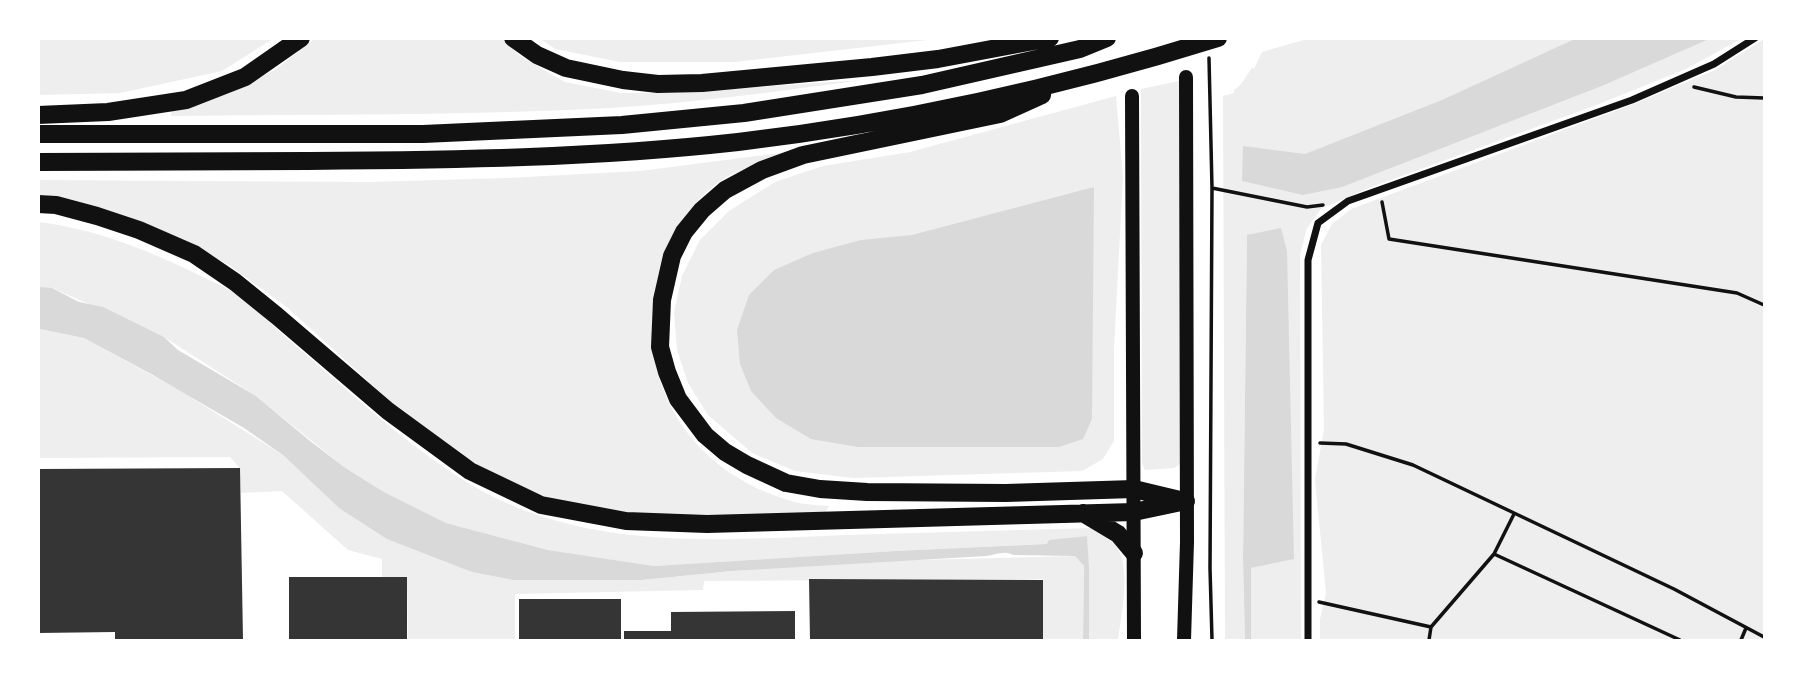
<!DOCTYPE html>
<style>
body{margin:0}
#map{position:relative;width:1803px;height:679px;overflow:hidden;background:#fff;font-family:Poppins,sans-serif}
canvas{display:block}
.frame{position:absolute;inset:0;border:40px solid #fff;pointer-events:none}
</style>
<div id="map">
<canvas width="1803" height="679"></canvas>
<div class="frame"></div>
</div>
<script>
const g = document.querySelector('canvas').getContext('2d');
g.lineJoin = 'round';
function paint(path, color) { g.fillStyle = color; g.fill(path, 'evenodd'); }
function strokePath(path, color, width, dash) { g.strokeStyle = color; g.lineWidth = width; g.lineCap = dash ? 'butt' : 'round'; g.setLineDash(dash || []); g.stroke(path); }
paint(new Path2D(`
 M38,39L39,38L273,39L222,71L120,93L39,95Z
 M314,39H503L520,56L565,82L621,93H666L863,80C779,91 695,103 610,108C464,116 317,114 171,116L172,111L230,93L276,69Z
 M541,39H936L735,62H620L555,49Z
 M1307,39H1741L1686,69L1594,106L1366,189L1321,209L1307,228L1300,255L1301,640H1251V568L1294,558L1247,235L1243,559L1245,640H1225L1223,96L1234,93V90C1242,85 1246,76 1252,68L1254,69L1262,52Z
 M1764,39V640H1320V619L1326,593L1315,480L1324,429L1321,245L1332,224L1351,209L1634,104L1715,70Z
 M1179,81L1180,464L1174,468L1145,470L1142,464L1141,89Z
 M1116,96L1123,177L1114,348V441L1103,459L1082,471L853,478L795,471L752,453L708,415L688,383L677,350L674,312L682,276L700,240L729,211L775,182L823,166L910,152Z
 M788,152C763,162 730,171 710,189C686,210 668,244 659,275C632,374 684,466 782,498C797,504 813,505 829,506L824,515L686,517L609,512L552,499L498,477L456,451L402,412L288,308L229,265L182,240L39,200V180L369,182L507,178L640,171Z
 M39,222C96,229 150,251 201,276C213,282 226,287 237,295C256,308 272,325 289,340C349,391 415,454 484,492C594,551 724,540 844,535C927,533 1009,530 1091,528C1098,533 1108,538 1114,544C1133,563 1121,616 1118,640H1089V567L1086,536L1047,544L895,551L654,566L548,550L446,523L384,492L344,467L256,396L164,337L52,288H39Z
 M38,329L84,338L179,390L283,455L339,508L472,572L513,580H642L732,571L877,561L1075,556L1084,566L1083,640H1043V579L704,581L703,590L515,594V640H408L407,578L382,577V559L348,550L282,491L241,493L239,467L230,457L39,458Z`), '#eee');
paint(new Path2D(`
 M1577,38L1709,39L1604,85L1342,187L1303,195L1242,181L1243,146L1305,154L1442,100Z
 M1094,187L1092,419L1083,439L1059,447H858L811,439L776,418L751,391L740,364L737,330L749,295L774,270L813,253L861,240L912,235Z
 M1281,228L1287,251L1294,559L1251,568V640H1245L1243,559L1247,235Z
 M39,287L52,288L79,302L103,307L164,337L178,350L256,396L310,441L344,467L384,492L446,523L548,550L654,566L895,551L1047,544L1049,540L1087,536L1089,567V640H1083L1084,566L1075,556L1013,555C1004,550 996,555 986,556L732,571L642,580H513L472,572L387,539L339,508L283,455L244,428L151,374L84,338L39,329Z`), '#d9d9d9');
paint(new Path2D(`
 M240,468L243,640H115V632L38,633V469Z
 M289,577H407V640H289Z
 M809,579L1043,580V640H810Z
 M519,599H621V640H519Z
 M795,611V640H624V631H671V612Z`), '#353535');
strokePath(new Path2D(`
 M1209,58L1212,188L1210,568L1212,640
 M1694,87L1736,97L1764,98
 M1212,188L1307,207L1323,205
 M1382,202L1389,239L1737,293L1764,305
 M1320,443L1346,444L1413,465L1674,589L1764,637
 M1514,514L1494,554L1680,640
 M1319,602L1431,627L1494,554
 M1429,640L1431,627
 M1741,640L1746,628`), '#111', 3.5);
strokePath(new Path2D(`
 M1308,640V260L1318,223L1348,201L1632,100L1714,64L1755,38`), '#111', 7);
strokePath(new Path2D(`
 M1132,96L1134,640
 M1184,640L1187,542L1186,77`), '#111', 14);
strokePath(new Path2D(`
 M513,38L537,55L566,68L623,80L658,84L702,83L872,67L938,59L1050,38
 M1042,95L1000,114L803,155L762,170L725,190L702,210L684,232L672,256L662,300L660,347L667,372L678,399L705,435L725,452L747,465L786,483L820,489L867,492L1006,493L1134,489L1180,500
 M38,115L108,112L186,100L245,77L301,38
 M38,134H423L622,125L744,113L922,85L1080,49L1107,38
 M38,162C128,162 218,161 308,161C452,160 595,158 738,142C900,123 1062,87 1218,38
 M38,204L56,205L97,216L139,230L194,254L235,282L277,316L388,411L470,471L541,505L626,521L707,524L1134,512L1186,501
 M1083,513L1118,534L1134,553`), '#111', 18);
</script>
